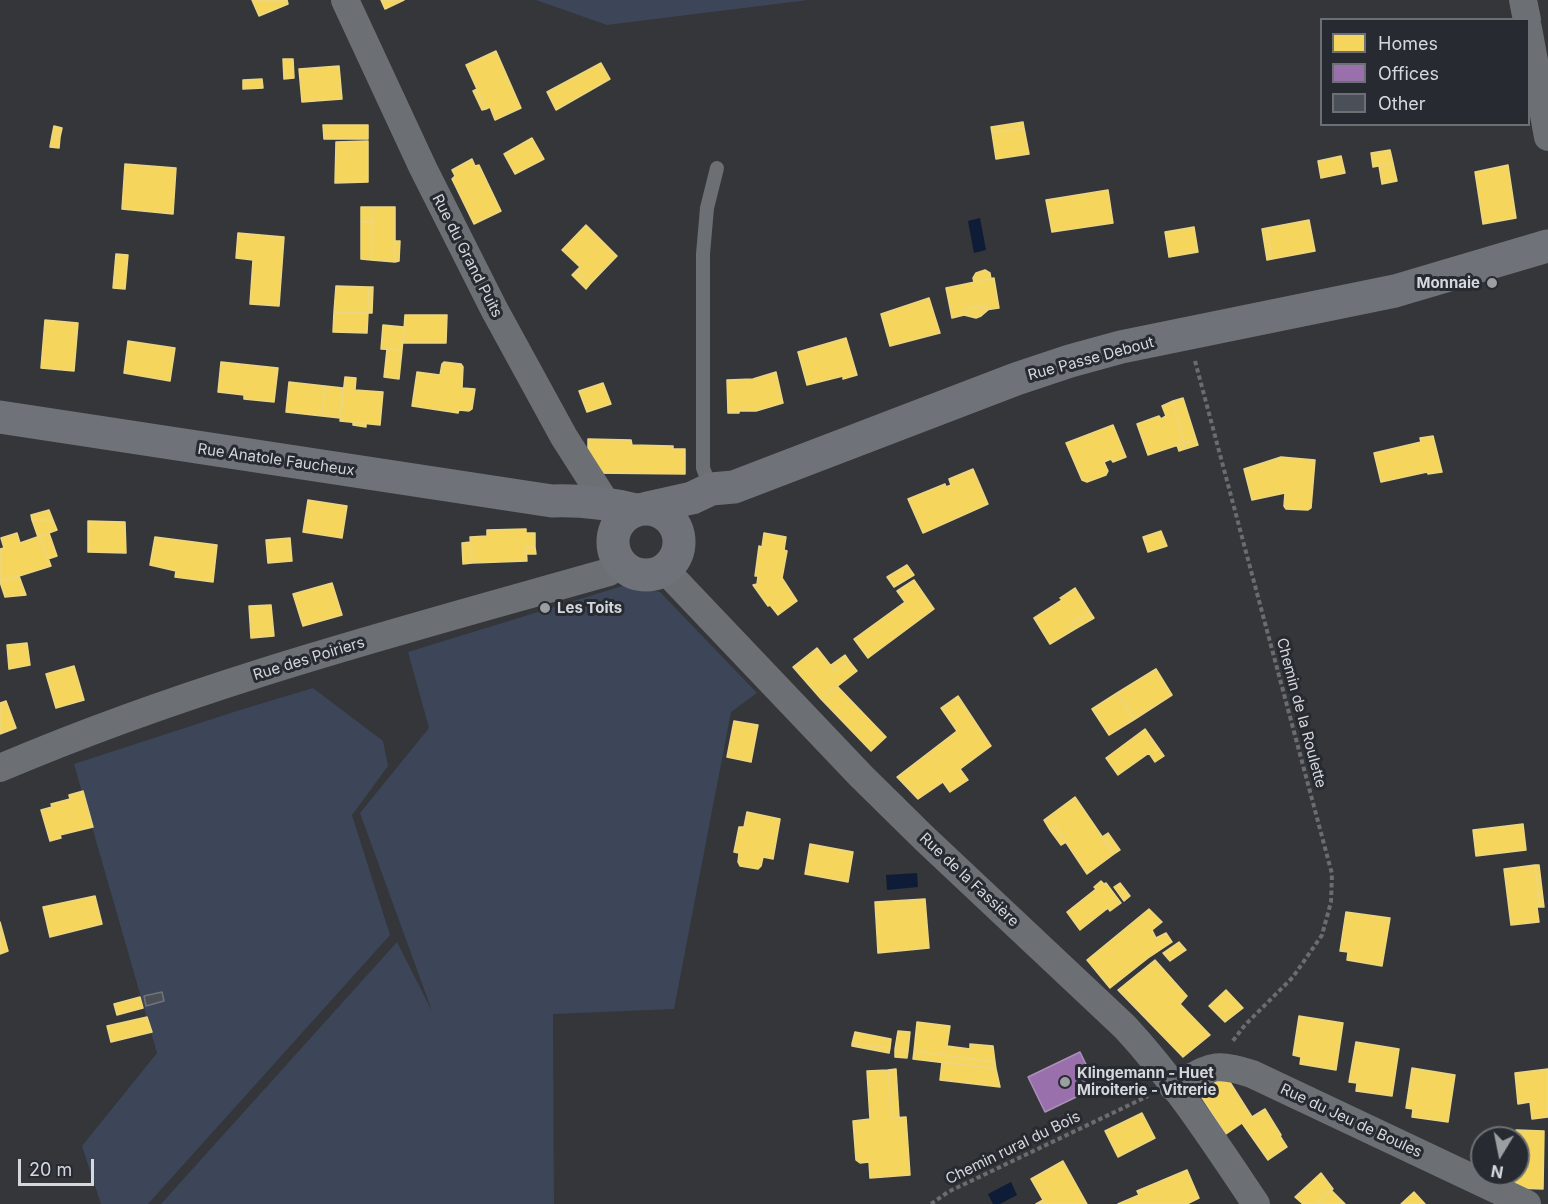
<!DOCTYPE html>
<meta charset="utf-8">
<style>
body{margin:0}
#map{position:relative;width:1548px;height:1204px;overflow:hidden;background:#343639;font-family:Inter,sans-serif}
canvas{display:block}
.legend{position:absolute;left:1320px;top:18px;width:210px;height:108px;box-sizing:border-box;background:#272b31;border:2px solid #6c7075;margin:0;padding:8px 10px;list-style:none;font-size:18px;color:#d4d7db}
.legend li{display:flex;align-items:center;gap:12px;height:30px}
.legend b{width:30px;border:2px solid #6c7075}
.north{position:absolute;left:1470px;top:1126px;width:60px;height:60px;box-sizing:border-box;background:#272b31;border:2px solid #6c7075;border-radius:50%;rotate:190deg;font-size:16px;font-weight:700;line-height:24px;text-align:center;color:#d4d7db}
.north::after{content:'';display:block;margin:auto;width:21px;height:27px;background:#9c9fa2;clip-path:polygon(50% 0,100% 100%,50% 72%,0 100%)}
.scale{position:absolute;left:18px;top:1159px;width:76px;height:27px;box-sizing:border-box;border:3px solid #d4d7db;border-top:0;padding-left:8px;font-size:18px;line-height:21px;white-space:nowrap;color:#d4d7db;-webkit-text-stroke:4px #272b31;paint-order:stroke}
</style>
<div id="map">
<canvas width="1548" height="1204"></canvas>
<ul class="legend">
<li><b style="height:16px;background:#f6d55c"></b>Homes</li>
<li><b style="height:16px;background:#9970ab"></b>Offices</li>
<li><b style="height:16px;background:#4b4f57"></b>Other</li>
</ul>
<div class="north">N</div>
<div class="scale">20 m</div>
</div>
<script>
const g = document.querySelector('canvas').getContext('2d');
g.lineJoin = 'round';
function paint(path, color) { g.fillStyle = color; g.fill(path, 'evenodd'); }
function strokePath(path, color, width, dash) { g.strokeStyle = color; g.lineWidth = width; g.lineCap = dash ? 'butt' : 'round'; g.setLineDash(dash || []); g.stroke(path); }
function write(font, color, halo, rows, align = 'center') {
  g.font = font + ' Inter,sans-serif'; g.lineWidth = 6; g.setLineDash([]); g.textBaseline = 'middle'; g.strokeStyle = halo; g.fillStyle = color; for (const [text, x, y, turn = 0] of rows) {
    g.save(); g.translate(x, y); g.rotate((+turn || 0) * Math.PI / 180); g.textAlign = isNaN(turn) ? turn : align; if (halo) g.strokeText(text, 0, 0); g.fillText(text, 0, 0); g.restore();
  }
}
paint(new Path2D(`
 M536,0H808L607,25Z
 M629,584L660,592L757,693L731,712L674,1009L553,1014L554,1204H161L397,942L432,1011L360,813L429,728L408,652Z
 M313,688L383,741L388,766L352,815L390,935L148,1204H101L82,1146L157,1053L74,764L240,710Z`), '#3c4658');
paint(new Path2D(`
 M980,218L986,250L974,253L968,221Z
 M917,873L918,887L887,890L886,875Z
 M1011,1182L1017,1195L1000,1204H993L988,1194Z`), '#0e1c37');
const homes = new Path2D(`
 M252,0H287L288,4L259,16Z
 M381,0H404L385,9Z
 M496,51L521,108L495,120L490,107L486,109L466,65Z
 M283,59H293L294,78L284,79Z
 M601,63L610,79L556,110L547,92Z
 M339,66L342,99L302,102L299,69Z
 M262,79L263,88L243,89V80Z
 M477,89L486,109L482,110L473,91Z
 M1023,122L1024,128L992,133L991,127Z
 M323,125H368V139H324Z
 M54,126L62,128L60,137L52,136Z
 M1024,128L1029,154L996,159L992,133Z
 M52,136L60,137L59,148L50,147Z
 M532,138L544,159L515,174L504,154Z
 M368,141V182L335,183L336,142Z
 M1390,150L1393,163L1373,167L1371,153Z
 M1341,156L1345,173L1321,178L1318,161Z
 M472,159L475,166L479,165L501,211L474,224L452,179L455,176L452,170Z
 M1393,163L1397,181L1382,184L1379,166Z
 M125,164L176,168L173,214L122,209Z
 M1508,165L1516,218L1483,224L1475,172Z
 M1108,190L1113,223L1052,232L1046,200Z
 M361,207H372V222H361Z
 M372,207H395V262L371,260Z
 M1309,220L1315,251L1272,259L1267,228Z
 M361,222H372L371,260L361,259Z
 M586,225L617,256L590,284L576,271L580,267L562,250Z
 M1194,227L1198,252L1169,257L1165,232Z
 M1267,228L1272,259L1267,260L1262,229Z
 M238,233L284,237L279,306L250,304L253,260L236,258Z
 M395,241H400L399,261L395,262Z
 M116,254L128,255L125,289L113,288Z
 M985,270L990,273L991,279L974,282L973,278L976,273Z
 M576,271L590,284L586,289L572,275Z
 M994,278L999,308L985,310L984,305L965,309L966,314L964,315L952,318L946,288Z
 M336,286L369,287L368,313L334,312Z
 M369,287H373L372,313H368Z
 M929,298L940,333L890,346L881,314Z
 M984,305L985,310H988L981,316L976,318L964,315L966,314L965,309Z
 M334,312L368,313L367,333L333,332Z
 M405,315H447L446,343H403Z
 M45,320L78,323L74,371L41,368Z
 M383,325L404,327L402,350L381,349Z
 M846,338L857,375L843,379V376L807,385L798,352Z
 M128,341L175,348L170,381L124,373Z
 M387,349L402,350L399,379L384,377Z
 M221,362L278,368L274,402L244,399V395L218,392Z
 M444,362L461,364L463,367L462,388L475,389L472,409L469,411L459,410L458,413L412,406L417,372L440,375L442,364Z
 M776,372L783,403L756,411H739V413H728L727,380L753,379Z
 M345,377L356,378L355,390L383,392L380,425L340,421Z
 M289,382L325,386L322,416L286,412Z
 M603,383L611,404L587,412L579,391Z
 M325,386L343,388L340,418L322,416Z
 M1183,398L1196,439L1184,443L1173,401Z
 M1173,401L1184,443L1148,455L1137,424L1159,416L1161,419L1166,416L1162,406Z
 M353,422L366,424V427L353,425Z
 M1113,425L1126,457L1113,462L1111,459L1104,462L1108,471L1106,475L1087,482L1082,480L1066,443Z
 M1433,436L1442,472L1428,474L1427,472L1381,482L1374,453L1421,442L1420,438Z
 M588,439L631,440L632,445L673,446V449H685V474L593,473L588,464Z
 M1196,439L1198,445L1185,449L1184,443Z
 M1184,443L1185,449L1179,451L1177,445Z
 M1281,457L1315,460L1311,508L1308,510L1286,509L1284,506L1285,493L1252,500L1244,469Z
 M973,469L988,504L923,533L908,499L945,484L946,487L951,485L949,479Z
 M308,500L347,506L342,538L303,532Z
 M49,510L53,520H32L31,515Z
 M32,520H53L57,530L38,537Z
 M88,521L125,522L126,553L88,552Z
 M526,529V533H535V547H526L527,561L472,563L470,537L487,536V530Z
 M1161,531L1167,546L1148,552L1143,537Z
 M17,533L20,543L40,536L51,566L0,582V549L4,548L1,538Z
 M49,533L57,556L48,559L40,536Z
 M764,533L786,537L784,550L787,551L782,578L797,601L778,615L770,605L768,606L753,585L757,584L758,576H755L759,546L762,547Z
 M155,537L217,545L213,582L175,577L176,571L150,565Z
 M290,538L292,561L268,563L266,540Z
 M471,542L472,563L463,564L462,543Z
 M526,547H535L536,554H526Z
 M907,565L914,575L894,587L887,577Z
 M19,576L26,595L5,597L0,582Z
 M914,580L934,609L868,658L854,639L905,602L897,591Z
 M332,583L342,615L303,626L293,594Z
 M1075,588L1090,612L1071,624L1075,629L1050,644L1034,618L1062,600L1060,598Z
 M271,605L274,636L251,638L249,606Z
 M1090,612L1094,618L1075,629L1071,624Z
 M27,643L30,665L9,669L7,645Z
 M817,648L835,671L849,661L857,671L821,699L793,667Z
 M845,655L849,661L835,671L831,665Z
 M74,666L84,700L56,708L46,674Z
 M1156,669L1172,695L1135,719L1117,693Z
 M837,686L886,737L871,751L821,699Z
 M1117,693L1135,719L1109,735L1092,709Z
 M958,696L991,746L960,769L968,780L950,792L943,782L918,799L897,777L957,731L941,708Z
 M6,701L16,728L0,734V703Z
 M734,721L758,725L751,762L727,757Z
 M1145,729L1164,756L1155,762L1149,753L1118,775L1106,758Z
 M83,791L93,827L60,835L61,838L50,841L41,810L52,807L51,804L70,799L69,795Z
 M1075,797L1114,854L1087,874L1055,826L1050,830L1044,820Z
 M747,812L780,819L773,859L763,857L761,866L758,869L740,866L738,862L739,853L734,852L739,827H744Z
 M1523,824L1526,850L1476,856L1473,830Z
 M1055,826L1066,842L1061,845L1050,830Z
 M1108,833L1120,850L1114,854L1102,837Z
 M810,844L853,852L848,882L805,874Z
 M1535,865L1540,907H1537L1539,922L1511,925L1504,869Z
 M1535,865H1539L1544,907H1540Z
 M1101,881L1104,884L1106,883L1121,903L1110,911L1108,908L1080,930L1067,912L1096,889L1094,887Z
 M1120,883L1130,896L1124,901L1114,887Z
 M95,896L102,924L50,937L43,907Z
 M925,899L929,948L878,953L875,902Z
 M1149,909L1162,922L1152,930L1156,938L1166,933L1172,942L1148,958L1110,988L1087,960Z
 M1346,912L1390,918L1382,966L1347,960L1348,952L1340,951Z
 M0,922L8,951L0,954Z
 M1179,942L1186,950L1170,961L1163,953Z
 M1155,960L1187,996L1180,1004L1210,1035L1183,1057L1118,990Z
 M1226,990L1243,1008L1225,1022L1209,1006Z
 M140,997L143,1008L117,1015L114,1004Z
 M1299,1016L1343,1023L1336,1070L1300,1064L1301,1057L1293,1055Z
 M147,1017L152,1032L111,1042L107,1026Z
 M917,1022L950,1026L947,1046L970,1049V1044L993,1046L995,1062L914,1051Z
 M898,1031L910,1032L908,1051L895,1049Z
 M855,1032L891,1039L890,1048L852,1044Z
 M1356,1042L1399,1049L1392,1096L1356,1091L1357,1083L1349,1082Z
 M852,1044L890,1048L889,1053L852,1046Z
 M895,1049L908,1051L907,1058L895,1057Z
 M914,1051L995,1062L996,1069L913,1059Z
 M942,1062L996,1069L1000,1087L940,1080Z
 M1412,1068L1455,1075L1448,1122L1412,1117L1413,1109L1406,1108Z
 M896,1069L899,1117L892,1118L888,1070Z
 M1548,1069V1117L1532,1119L1530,1102L1518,1104L1515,1073Z
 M888,1070L892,1118L906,1117L910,1175L870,1178L869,1162L860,1163L856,1160L853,1121L870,1119L867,1071Z
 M1226,1076L1252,1117L1265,1109L1281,1135L1280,1136L1287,1147L1268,1160L1242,1123L1226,1134L1199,1093Z
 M1142,1113L1155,1138L1118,1157L1105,1131Z
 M1516,1130L1544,1131L1543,1189L1515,1188V1174H1518V1138H1515Z
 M1063,1161L1087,1204H1036L1043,1200L1031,1179Z
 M1187,1170L1199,1198L1187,1204H1118L1139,1195L1137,1191Z
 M1321,1173L1333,1189L1317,1204H1303L1295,1197Z
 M1331,1190L1345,1204H1317Z
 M1414,1192L1425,1204H1401Z`);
paint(homes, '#f6d55c');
strokePath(homes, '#ecd682', 1.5);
const offices = new Path2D(`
 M1080,1052L1097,1087L1045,1112L1028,1077Z`);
paint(offices, '#9970ab');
strokePath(offices, '#ab8fb9', 1.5);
const building = new Path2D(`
 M162,992L164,1001L146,1006L144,996Z`);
paint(building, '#4b4f57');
strokePath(building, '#727477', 1.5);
strokePath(new Path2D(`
 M1195,361L1332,874L1331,902L1322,935L1293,977L1245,1025L1232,1042
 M931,1204L948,1192L1148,1096`), '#6a6c70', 4, [4.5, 3]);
strokePath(new Path2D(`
 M711,489L703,468V254L707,208L717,168`), '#6c7075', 14);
strokePath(new Path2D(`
 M345,0L423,168L494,309L564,437L606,503
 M1523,0L1527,20
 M1528,28L1548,137
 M665,570L861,776L924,838L1125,1027C1175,1081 1215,1143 1256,1204
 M0,768C196,684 404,630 609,572L620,562
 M1173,1087C1209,1069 1211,1060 1252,1074L1527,1204`), '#6c7075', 28);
strokePath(new Path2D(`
 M0,417L552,501C581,500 607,503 636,510
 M647,508L692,498L711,489L734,487L1016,379L1070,361L1121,347L1395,291L1547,246
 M613 542a33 33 0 1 1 66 0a33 33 0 1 1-66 0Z`), '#6f7279', 33);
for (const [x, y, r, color] of [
 [1492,283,6,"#9c9fa2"],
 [545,608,6,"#9c9fa2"],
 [1065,1082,6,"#9c9fa2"]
]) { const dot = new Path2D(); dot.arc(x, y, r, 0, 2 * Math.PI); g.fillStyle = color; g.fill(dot); strokePath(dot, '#272b31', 2); }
write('15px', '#d4d7db', '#272b31', [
 ["Rue du Grand Puits",467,256,63],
 ["Rue Passe Debout",1091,359,-15],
 ["Rue Anatole Faucheux",276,460,8],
 ["Rue des Poiriers",309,659,-17],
 ["Chemin de la Roulette",1301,713,75],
 ["Rue de la Fassière",969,880,43],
 ["Rue du Jeu de Boules",1351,1121,25],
 ["Chemin rural du Bois",1013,1148,-26]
]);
write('bold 15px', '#d4d7db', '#272b31', [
 ["Monnaie",1480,283,"right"],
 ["Les Toits",557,608],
 ["Klingemann - Huet",1077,1073],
 ["Miroiterie - Vitrerie",1077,1090]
], 'left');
</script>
